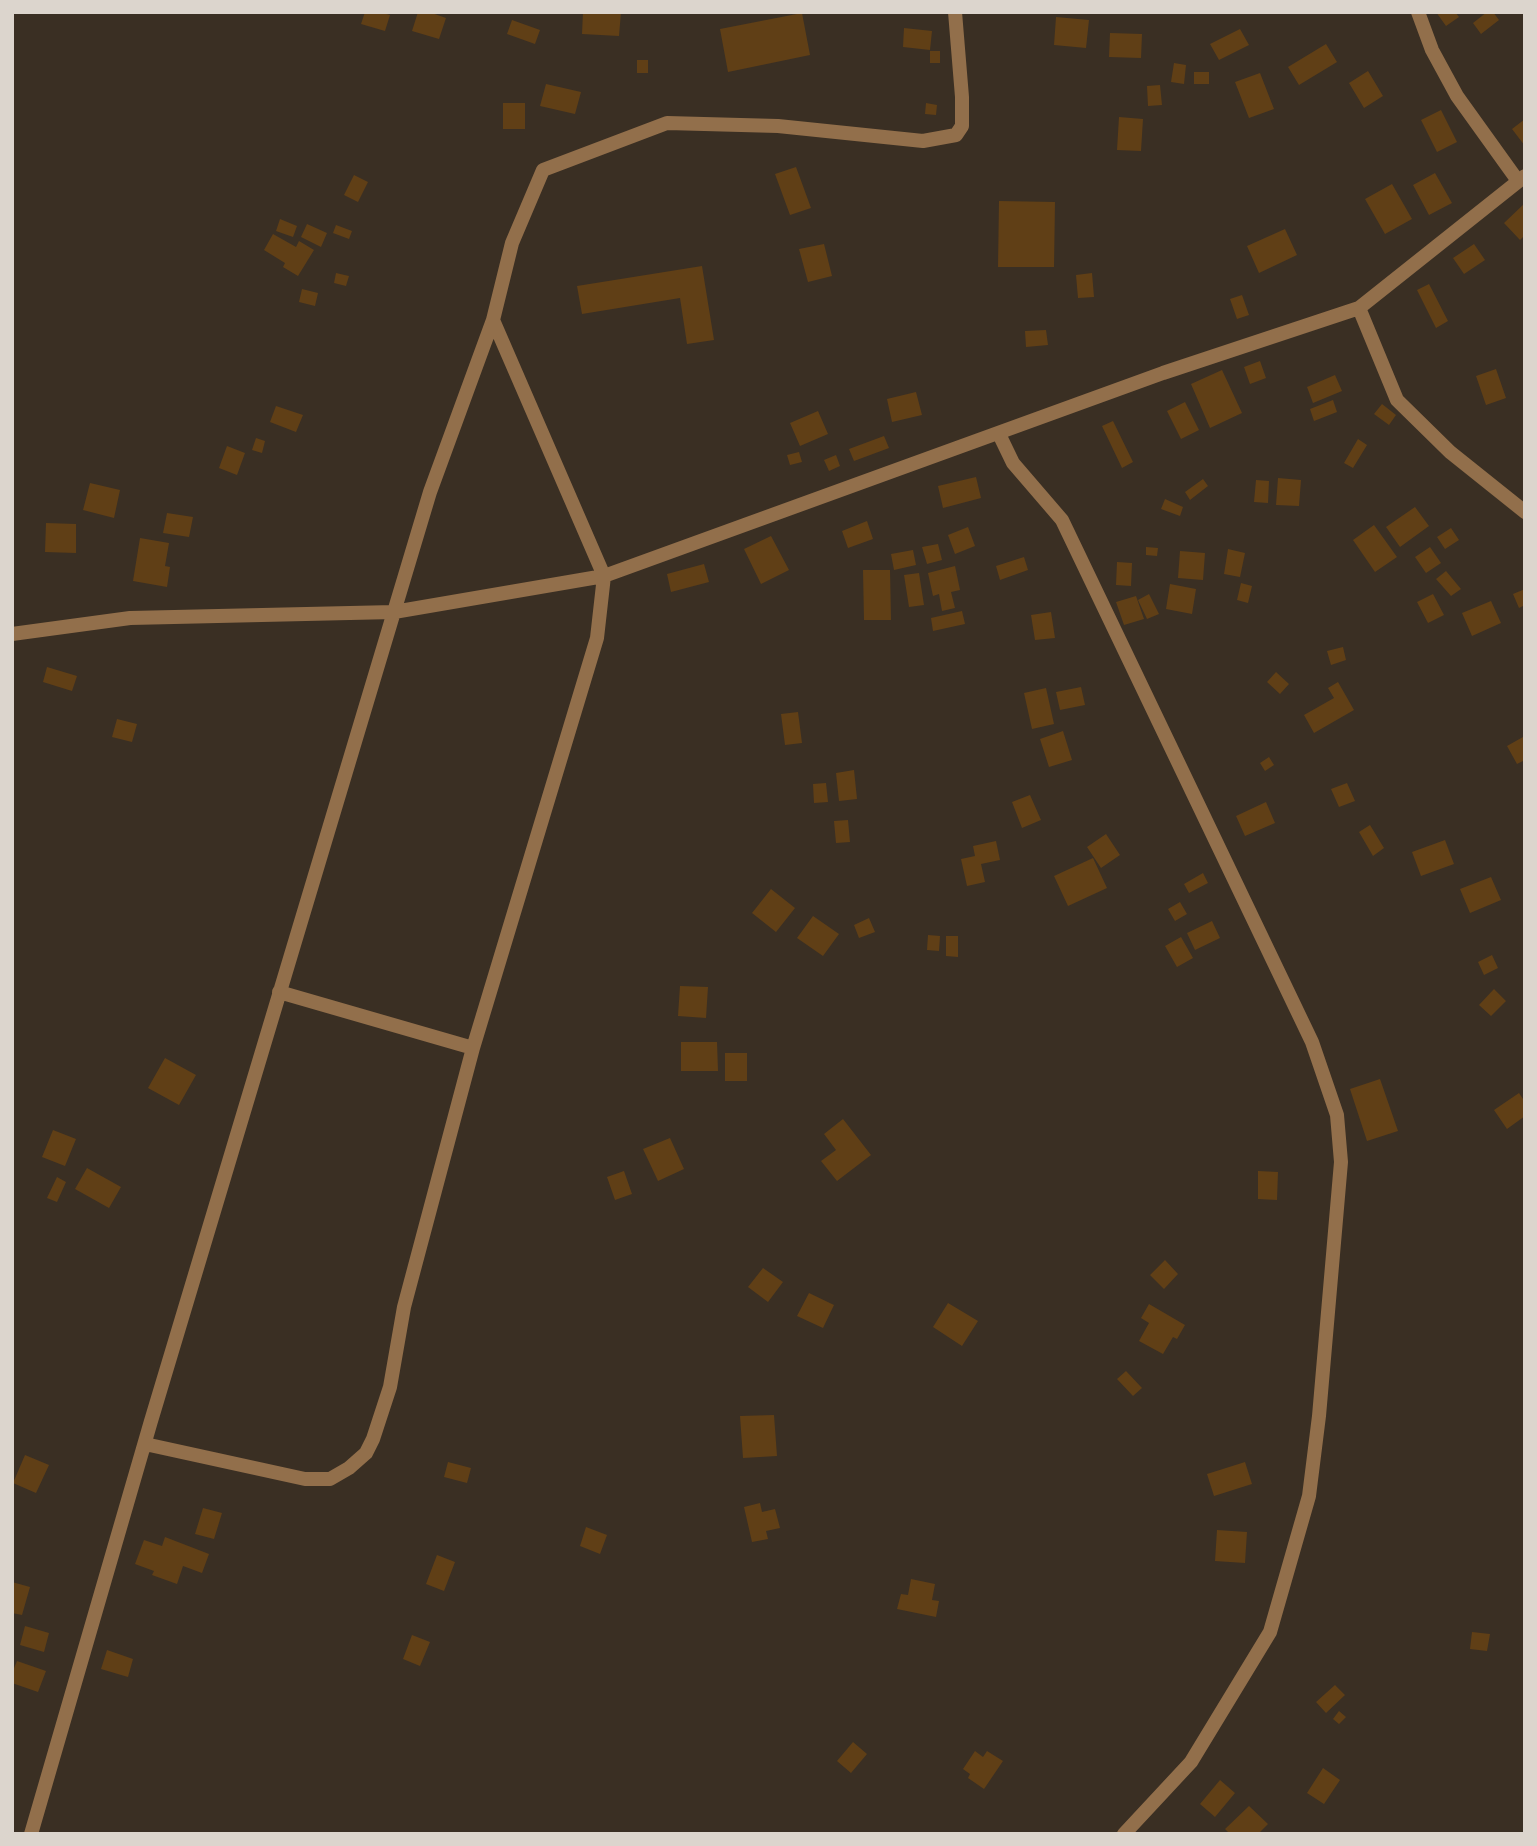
<!DOCTYPE html>
<style>
body{margin:0}
#map{position:relative;width:1537px;height:1846px;overflow:hidden;background:#3a2f23;font-family:"PT Sans",sans-serif}
canvas{display:block}
.frame{position:absolute;inset:0;border:14px solid #dcd5cd;pointer-events:none}
</style>
<div id="map">
<canvas width="1537" height="1846"></canvas>
<div class="frame"></div>
</div>
<script>
const g = document.querySelector('canvas').getContext('2d');
g.lineJoin = 'round';
function paint(path, color) { g.fillStyle = color; g.fill(path, 'evenodd'); }
function strokePath(path, color, width, dash) { g.strokeStyle = color; g.lineWidth = width; g.lineCap = dash ? 'butt' : 'round'; g.setLineDash(dash || []); g.stroke(path); }
paint(new Path2D(`
 M365,12H379L390,15L385,31L361,24Z
 M418,12H429L446,18L439,39L412,31Z
 M583,12H621L619,36L582,34Z
 M1436,12H1455L1459,17L1446,26Z
 M1487,12H1493L1499,20L1481,34L1473,23Z
 M802,13L810,55L728,72L720,29Z
 M1056,17L1089,20L1086,48L1054,45Z
 M512,20L540,30L535,44L507,34Z
 M904,28L932,31L930,50L903,47Z
 M1240,29L1249,45L1219,60L1210,44Z
 M1110,33L1142,34L1141,58L1109,57Z
 M1326,44L1337,62L1299,85L1288,67Z
 M930,51H940V63H930Z
 M637,60H648V73H637Z
 M1174,63L1186,65L1184,84L1171,82Z
 M1368,71L1383,96L1364,108L1349,83Z
 M1194,72H1209V84H1194Z
 M1260,73L1274,109L1249,118L1235,82Z
 M546,84L581,92L575,114L540,106Z
 M1160,85L1162,105L1148,106L1147,86Z
 M503,103H525V129H503Z
 M926,103L937,105L936,115L925,114Z
 M1441,110L1457,142L1437,152L1421,120Z
 M1119,117L1143,119L1141,151L1117,150Z
 M1525,119V146L1512,129Z
 M796,167L811,208L790,215L775,174Z
 M1435,173L1452,203L1429,215L1413,185Z
 M354,175L368,182L358,202L344,195Z
 M1392,184L1412,219L1385,234L1365,199Z
 M999,201L1055,202L1054,267H998Z
 M1525,203V235L1520,240L1504,223Z
 M280,219L297,226L293,237L276,231Z
 M307,224L327,233L321,247L301,237Z
 M336,225L352,231L349,239L333,233Z
 M1285,229L1297,255L1259,273L1247,246Z
 M273,234L296,247L299,241L314,250L298,276L283,267L285,263L264,250Z
 M824,244L832,276L808,282L799,249Z
 M1474,244L1485,260L1464,274L1453,258Z
 M702,266L714,340L687,344L680,298L582,314L577,286Z
 M336,273L349,276L346,286L334,283Z
 M1092,273L1094,297L1078,298L1076,275Z
 M1429,284L1448,321L1436,328L1417,290Z
 M302,289L318,293L315,306L299,302Z
 M1242,295L1249,315L1237,319L1230,299Z
 M1046,330L1048,345L1026,347L1025,331Z
 M1260,361L1266,378L1250,384L1244,367Z
 M1496,369L1506,398L1486,405L1476,376Z
 M1222,370L1242,413L1210,428L1191,384Z
 M1335,375L1342,391L1313,403L1307,387Z
 M916,392L922,415L892,422L887,399Z
 M1333,400L1337,412L1314,421L1310,409Z
 M1185,402L1199,430L1181,439L1167,411Z
 M1382,404L1396,415L1389,425L1374,414Z
 M276,406L303,415L296,432L270,422Z
 M818,411L828,434L800,446L790,423Z
 M1113,421L1133,462L1122,468L1102,426Z
 M884,436L889,448L854,461L849,449Z
 M256,438L265,441L262,453L252,450Z
 M1358,439L1367,445L1353,468L1344,463Z
 M227,446L245,453L237,475L219,468Z
 M799,452L802,462L790,465L787,455Z
 M836,455L840,466L829,471L824,460Z
 M976,477L981,498L943,508L938,486Z
 M1278,478L1301,480L1299,506L1276,505Z
 M1203,479L1208,486L1190,500L1185,492Z
 M1256,480L1269,481L1268,503L1254,502Z
 M90,483L120,490L114,518L83,510Z
 M1165,499L1183,507L1180,516L1161,509Z
 M1415,507L1429,526L1400,547L1386,527Z
 M167,513L193,517L189,537L163,533Z
 M867,521L873,539L848,548L842,531Z
 M46,523L76,524V553L45,552Z
 M1374,525L1397,557L1375,572L1353,540Z
 M968,527L975,546L955,554L948,535Z
 M1451,528L1459,540L1445,549L1437,537Z
 M771,536L789,570L761,584L744,549Z
 M140,538L169,543L165,566L170,567L167,587L133,581Z
 M938,544L942,560L927,564L922,547Z
 M1146,547L1158,548L1157,556L1146,555Z
 M1430,547L1441,563L1426,573L1415,557Z
 M1228,549L1245,553L1240,577L1224,574Z
 M913,550L916,565L894,570L891,554Z
 M1180,551L1205,553L1203,580L1178,578Z
 M1024,557L1028,570L1000,580L996,566Z
 M1117,562L1132,563L1131,586L1116,585Z
 M704,564L709,582L671,592L667,574Z
 M955,566L960,590L951,592L955,608L942,611L939,594L933,596L928,573Z
 M863,570H890L891,620H864Z
 M1446,571L1461,589L1451,596L1436,579Z
 M919,573L924,605L909,607L904,575Z
 M1241,583L1252,586L1248,603L1237,600Z
 M1170,584L1196,589L1192,614L1166,609Z
 M1525,589V605L1519,608L1513,594Z
 M1149,594L1159,614L1147,619L1138,600Z
 M1433,594L1444,615L1428,623L1417,602Z
 M1136,596L1144,619L1124,625L1116,602Z
 M1491,601L1501,623L1472,636L1462,613Z
 M962,611L965,624L933,631L931,618Z
 M1051,612L1055,638L1035,640L1031,615Z
 M1343,647L1346,660L1331,665L1327,651Z
 M47,667L77,676L72,691L43,682Z
 M1276,672L1289,684L1280,694L1267,682Z
 M1338,682L1354,710L1314,733L1304,715L1334,698L1328,688Z
 M1081,687L1085,705L1060,710L1056,692Z
 M1046,688L1054,724L1032,729L1024,693Z
 M798,712L802,743L785,745L781,714Z
 M117,719L137,724L132,742L112,737Z
 M1063,731L1072,760L1049,767L1040,739Z
 M1523,737L1525,741V760L1517,764L1507,746Z
 M1269,757L1274,765L1265,771L1260,763Z
 M854,770L857,799L839,801L836,773Z
 M826,783L828,802L814,803L813,784Z
 M1347,783L1355,801L1339,807L1331,789Z
 M1030,795L1041,820L1022,828L1012,802Z
 M1266,802L1275,823L1245,836L1236,816Z
 M848,820L850,842L836,843L834,821Z
 M1370,825L1384,848L1373,856L1359,832Z
 M1106,834L1120,855L1101,868L1087,847Z
 M1445,840L1454,864L1421,876L1412,852Z
 M996,841L1000,860L981,864L985,882L967,886L961,859L975,856L973,846Z
 M1093,858L1107,888L1068,906L1054,876Z
 M1203,873L1208,883L1189,893L1184,884Z
 M1491,877L1501,900L1470,913L1460,889Z
 M771,889L795,908L776,932L752,913Z
 M1180,902L1187,914L1175,921L1168,909Z
 M813,916L839,934L823,956L797,938Z
 M869,918L875,932L859,938L854,925Z
 M1212,921L1220,938L1195,950L1187,933Z
 M928,935L940,936L939,951L927,950Z
 M946,936H958V957L946,956Z
 M1181,937L1193,958L1177,967L1165,946Z
 M1492,955L1498,968L1484,975L1478,962Z
 M680,986L708,987L706,1018L678,1016Z
 M1494,989L1506,1001L1491,1016L1479,1005Z
 M681,1042H717L718,1071H681Z
 M725,1053H747V1081H725Z
 M165,1058L196,1075L179,1105L148,1088Z
 M1380,1079L1398,1131L1367,1141L1350,1089Z
 M1519,1093L1525,1102V1116L1507,1129L1494,1110Z
 M843,1119L871,1155L837,1181L821,1161L836,1150L824,1134Z
 M53,1130L76,1139L65,1166L42,1157Z
 M670,1138L684,1169L658,1181L643,1149Z
 M87,1168L121,1187L109,1208L75,1189Z
 M624,1171L632,1194L615,1200L607,1177Z
 M1258,1171L1278,1172L1277,1200L1258,1199Z
 M57,1177L66,1182L57,1202L47,1198Z
 M1165,1260L1178,1274L1164,1289L1150,1275Z
 M763,1268L783,1282L768,1302L748,1287Z
 M809,1293L834,1305L823,1328L797,1316Z
 M948,1303L978,1321L962,1346L933,1327Z
 M1149,1304L1185,1325L1177,1339L1173,1337L1163,1354L1139,1341L1149,1323L1141,1318Z
 M1126,1371L1142,1388L1133,1396L1117,1379Z
 M774,1415L777,1456L743,1458L740,1416Z
 M25,1455L49,1465L36,1493L13,1483Z
 M448,1462L471,1468L467,1483L444,1477Z
 M1245,1462L1252,1484L1214,1496L1207,1474Z
 M760,1503L762,1512L775,1509L780,1528L766,1531L768,1539L752,1542L744,1507Z
 M203,1508L222,1513L214,1539L195,1534Z
 M586,1527L607,1535L600,1554L580,1546Z
 M1217,1530L1247,1532L1245,1563L1215,1561Z
 M165,1537L209,1554L202,1573L183,1566L177,1584L152,1575L154,1571L135,1564L144,1540L162,1546Z
 M437,1555L455,1562L444,1591L426,1584Z
 M911,1579L935,1584L932,1600L939,1601L936,1617L897,1609L901,1594L908,1595Z
 M12,1582L30,1587L22,1615L12,1613Z
 M25,1626L49,1633L44,1652L20,1645Z
 M1472,1632L1490,1634L1487,1651L1470,1649Z
 M412,1635L430,1642L420,1666L403,1659Z
 M107,1650L133,1659L128,1677L101,1669Z
 M17,1661L46,1671L38,1692L12,1683V1673Z
 M1335,1685L1345,1695L1326,1713L1316,1702Z
 M1339,1711L1346,1717L1339,1724L1333,1719Z
 M853,1742L867,1754L851,1773L837,1761Z
 M975,1751L983,1757L987,1751L1003,1761L984,1789L968,1778L970,1774L963,1769Z
 M1323,1768L1340,1780L1324,1804L1307,1793Z
 M1220,1780L1235,1793L1215,1817L1200,1804Z
 M1249,1806L1268,1824L1258,1834H1230L1225,1829Z`), '#603f16');
strokePath(new Path2D(`
 M1418,12L1432,50L1457,96L1518,181
 M1359,308L1397,400L1450,452L1525,512
 M999,434L1013,463L1062,520L1312,1042L1337,1115L1341,1162L1319,1416L1309,1496L1270,1632L1191,1762L1124,1834
 M12,634L130,618L394,612L604,576L1163,373L1359,308L1525,176
 M279,992L473,1048
 M145,1444L305,1479H330L349,1468L366,1453L373,1439L390,1387L404,1307L473,1048L597,638L604,576L493,320
 M31,1834L151,1421L430,492L493,320L512,243L543,170L667,123L778,126L923,141L956,135L962,126V97L955,12`), '#926f4b', 14);
</script>
